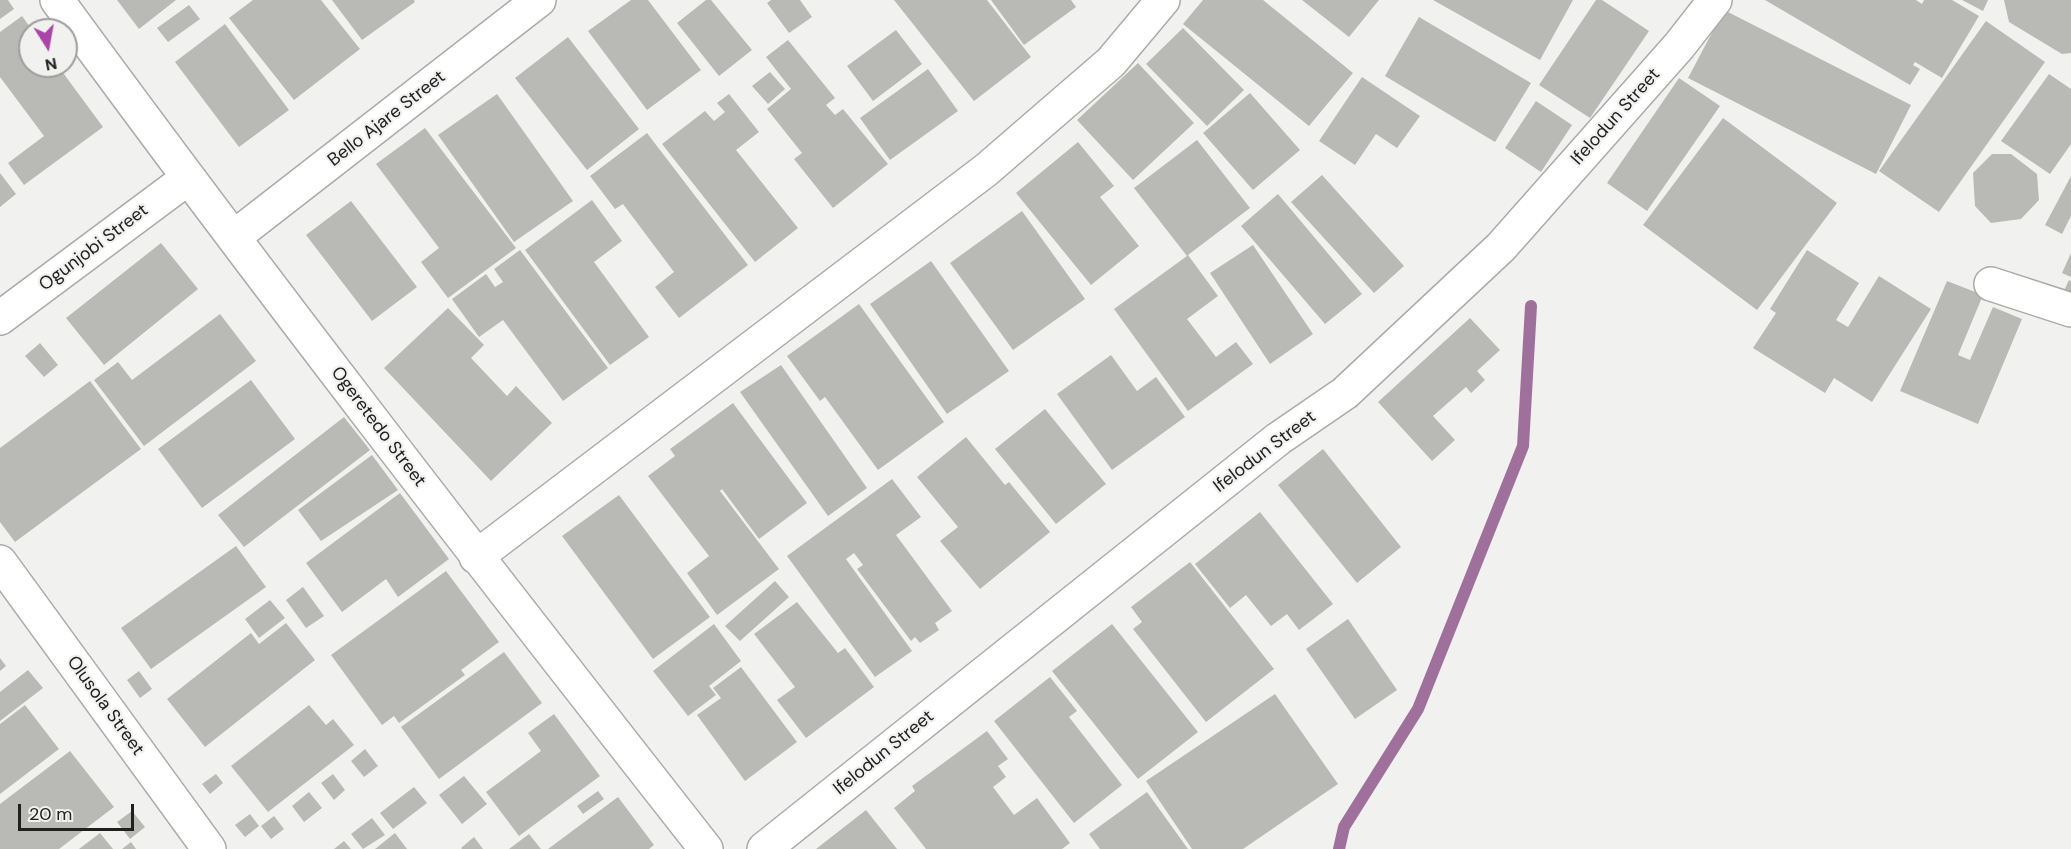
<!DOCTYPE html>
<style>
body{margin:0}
#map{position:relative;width:2071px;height:849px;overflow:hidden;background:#f1f2ef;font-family:"DM Sans",sans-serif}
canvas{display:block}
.north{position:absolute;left:18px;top:18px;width:60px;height:60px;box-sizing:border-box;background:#f1f2ef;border:2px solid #9d9e9c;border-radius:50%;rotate:169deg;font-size:16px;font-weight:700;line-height:24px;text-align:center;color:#20201f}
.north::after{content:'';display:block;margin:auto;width:21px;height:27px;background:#ab44a8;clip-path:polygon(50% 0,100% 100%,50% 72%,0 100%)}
.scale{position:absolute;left:18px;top:804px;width:116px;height:27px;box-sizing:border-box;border:3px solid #20201f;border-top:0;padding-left:8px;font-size:18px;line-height:21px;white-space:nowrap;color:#20201f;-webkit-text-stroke:4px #f1f2ef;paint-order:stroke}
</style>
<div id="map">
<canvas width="2071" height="849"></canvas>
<div class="north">N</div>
<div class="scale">20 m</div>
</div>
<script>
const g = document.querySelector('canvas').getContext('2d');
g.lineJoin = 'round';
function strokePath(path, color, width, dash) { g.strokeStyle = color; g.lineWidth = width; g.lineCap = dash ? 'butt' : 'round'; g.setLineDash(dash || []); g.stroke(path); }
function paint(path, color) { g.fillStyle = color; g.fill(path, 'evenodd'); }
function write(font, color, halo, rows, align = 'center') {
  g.font = font + ' "DM Sans",sans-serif'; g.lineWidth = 4.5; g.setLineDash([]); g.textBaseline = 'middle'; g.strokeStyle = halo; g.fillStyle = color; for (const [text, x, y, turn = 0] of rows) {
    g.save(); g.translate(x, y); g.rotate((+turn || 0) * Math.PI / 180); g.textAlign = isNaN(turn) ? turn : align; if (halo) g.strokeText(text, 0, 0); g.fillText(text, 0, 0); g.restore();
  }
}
strokePath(new Path2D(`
 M1339,849L1344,827L1418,709L1523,446L1531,306`), '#a0709d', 12);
paint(new Path2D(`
 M0,0H8L14,9L0,19Z
 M117,0H176L139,29Z
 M253,0H321L360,49L294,100L229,18Z
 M332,0H414L415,2L362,40Z
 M631,0H648L701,70L647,110L588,31Z
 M706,0H711L752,50L719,76L677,23Z
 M771,0H800L812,17L789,33L767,3Z
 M894,0H987L1031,57L974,101Z
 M991,0H1071L1076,7L1024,45Z
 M1203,0H1263L1353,73L1309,126L1183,24Z
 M1302,0H1379L1349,37Z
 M1433,0H1573L1540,60Z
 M1596,0H1602L1649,31L1590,118L1539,85Z
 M1765,0H1916L1922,4L1924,0H1952L1979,16L1942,78L1915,62L1913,65L1920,69L1910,85Z
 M1962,0H1988L1983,11Z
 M2004,0H2071V53L2062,54L2009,22Z
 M189,5L200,19L168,42L157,28Z
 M1724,10L1911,105L1876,174L1688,78Z
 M22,16L32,30L30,66H58L103,127L24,185L8,163L44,136L0,77V32Z
 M1419,17L1531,83L1495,142L1385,76Z
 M1986,21L2045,62L1939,212L1879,171Z
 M225,24L289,110L239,147L175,62Z
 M1183,28L1244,90L1207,126L1146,64Z
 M896,30L922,64L873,101L847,66Z
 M568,37L639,129L587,170L515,78Z
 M788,40L835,98L826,105L835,115L843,109L888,164L833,208L794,159L802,153L767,109L791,89L766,57Z
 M1138,63L1194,123L1133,180L1077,120Z
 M928,69L958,111L890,160L860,118Z
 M770,72L785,89L768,104L752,86Z
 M2049,74L2071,89V144L2050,174L2001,141Z
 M1362,77L1420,116L1397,148L1376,134L1355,165L1319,141Z
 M1679,78L1720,106L1647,211L1607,183Z
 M1250,93L1300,150L1253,190L1203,133Z
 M497,94L573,201L514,242L438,135Z
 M729,94L759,132L736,150L798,228L755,262L662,144L705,111L714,121L725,112L717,103Z
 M1536,101L1572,125L1541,172L1505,148Z
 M1723,118L1837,203L1757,310L1643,225Z
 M425,128L516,248L448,298L421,262L439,248L376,164Z
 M647,133L748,265L679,318L655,287L674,272L623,204L615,209L590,176Z
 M1197,140L1250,208L1188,255L1218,296L1187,319L1216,357L1236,342L1253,364L1188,411L1114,309L1187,256L1134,188Z
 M1078,142L1114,186L1100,197L1139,246L1091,285L1016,193Z
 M1992,154H2011L2037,174L2039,200L2021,219L1991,223L1975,206L1973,173Z
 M0,173L16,194L0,207Z
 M1322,175L1404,266L1374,293L1291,202Z
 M2071,176V216L2062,234L2045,225Z
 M1278,194L1362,294L1325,324L1241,226Z
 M592,200L622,241L594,262L649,337L610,365L525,250Z
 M351,201L417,287L372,321L306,235Z
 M1022,211L1085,299L1013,350L950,263Z
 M161,243L198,289L104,365L66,318Z
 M1253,245L1313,334L1270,364L1210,273Z
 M520,250L608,368L563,401L503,320L479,337L452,299L486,274L495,287L503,282L494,269Z
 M1807,250L1859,283L1836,320L1848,327L1879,276L1931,309L1872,402L1834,378L1825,393L1753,348L1776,313L1770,309Z
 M2071,253V277L2062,273Z
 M931,261L1009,371L947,414L870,304Z
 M2069,280L2071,281V297L2063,293Z
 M1947,281L1983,295L1958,355L1970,360L1993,307L2022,319L1978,424L1900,391Z
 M859,304L944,422L878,470L825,397L820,401L787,356Z
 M448,308L484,345L471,358L507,396L516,386L552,423L491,481L384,368Z
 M220,314L256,361L144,446L94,380L118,362L132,380Z
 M1470,318L1500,350L1477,371L1485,380L1471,393L1466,387L1433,416L1455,440L1432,461L1378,402Z
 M40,343L58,365L44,377L25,356Z
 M1111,355L1137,391L1156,377L1185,417L1112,470L1057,394Z
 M781,365L867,488L828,516L740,392Z
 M251,380L295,439L202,508L158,449Z
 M90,381L141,449L15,542L0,522V448Z
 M733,403L807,503L759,539L722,489L720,491L779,569L717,615L687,573L709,556L648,476L675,456L670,449Z
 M1045,409L1106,484L1056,524L995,449Z
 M344,417L370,450L244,547L218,515Z
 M966,437L1005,485L1009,482L1050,532L980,589L940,541L958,527L917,477Z
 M1323,449L1401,547L1357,583L1278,485Z
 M372,455L398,490L321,541L298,510Z
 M892,479L921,517L896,535L952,611L935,623L939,630L920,643L915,637L911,641L857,569L863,565L854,553L846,559L912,651L875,677L787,556Z
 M400,493L449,559L398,597L386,579L342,612L306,563Z
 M619,495L710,617L653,659L562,536Z
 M1260,512L1333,604L1299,630L1287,614L1271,626L1246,595L1230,608L1195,564Z
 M236,546L266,587L151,669L121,628Z
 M1190,562L1274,669L1206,722L1133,629L1142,622L1131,607Z
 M446,571L499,642L461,670L465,675L399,723L394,716L382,725L331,655Z
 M775,581L789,597L740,641L725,626Z
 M303,587L324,616L306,628L286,600Z
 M270,600L285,618L259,638L245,619Z
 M797,602L838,653L845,648L874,687L806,738L777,700L795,687L754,634Z
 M1348,619L1397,690L1355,719L1306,649Z
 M286,623L315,660L205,747L167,699L251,633L259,644Z
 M714,624L741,661L709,686L716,695L688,716L653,671Z
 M1112,624L1198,732L1138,779L1052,671Z
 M504,652L542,703L439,779L401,727Z
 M0,658L6,666L0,671Z
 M741,667L797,742L745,781L697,715L721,698L713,688Z
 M28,670L43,688L0,721V692Z
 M139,671L152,689L140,698L127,680Z
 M1050,677L1077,711L1069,717L1122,785L1074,823L994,721Z
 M1275,694L1338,784L1243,849H1192L1146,781Z
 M25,705L59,749L0,794V724Z
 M309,705L326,725L333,719L354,745L268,812L231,766Z
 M554,714L600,776L519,836L486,792L541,751L528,733Z
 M987,731L1008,759L998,766L1006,777L993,787L1014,815L1037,798L1070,843L1062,849H926L894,808L915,791L912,786Z
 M365,749L378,766L364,777L351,761Z
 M70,751L114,807L59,849H0V804Z
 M216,774L223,783L210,794L202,784Z
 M333,774L345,790L334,800L321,783Z
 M464,776L487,804L462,824L439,795Z
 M414,787L427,803L393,829L380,813Z
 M598,791L604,799L583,814L577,806Z
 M309,792L322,808L304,822L292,806Z
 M1147,792L1188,849H1100L1089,834Z
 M618,797L654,845L649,849H548Z
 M866,810L897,849H816Z
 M132,811L145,827L130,839L117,822Z
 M250,814L259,826L245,837L235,825Z
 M274,816L284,829L271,839L261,826Z
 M372,818L385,835L363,849L351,834Z
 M100,833L113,849H79Z
 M395,833L407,849H375Z
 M529,834L541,849H509Z
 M474,837L483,849H462L461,848Z
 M344,841L351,849H334Z
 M131,842L136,849H122Z`), '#b9bab6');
const minor = new Path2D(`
 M57,0C267,287 486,569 706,849
 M234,237L539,0
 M1991,284L2071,310
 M0,318L188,178
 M476,557L986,170L1111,62L1163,0
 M0,562L209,849
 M764,849L1278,439L1345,393L1501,247L1679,46L1715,0`);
strokePath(minor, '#aaaba8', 36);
strokePath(minor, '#fff', 33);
write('18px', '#20201f', '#f1f2ef', [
 ["Ifelodun Street",1616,117,-48],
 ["Bello Ajare Street",387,119,-38],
 ["Ogunjobi Street",94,248,-37],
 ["Ogeretedo Street",378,427,53],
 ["Ifelodun Street",1265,452,-37],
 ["Olusola Street",105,706,54],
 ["Ifelodun Street",884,753,-39]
]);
</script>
